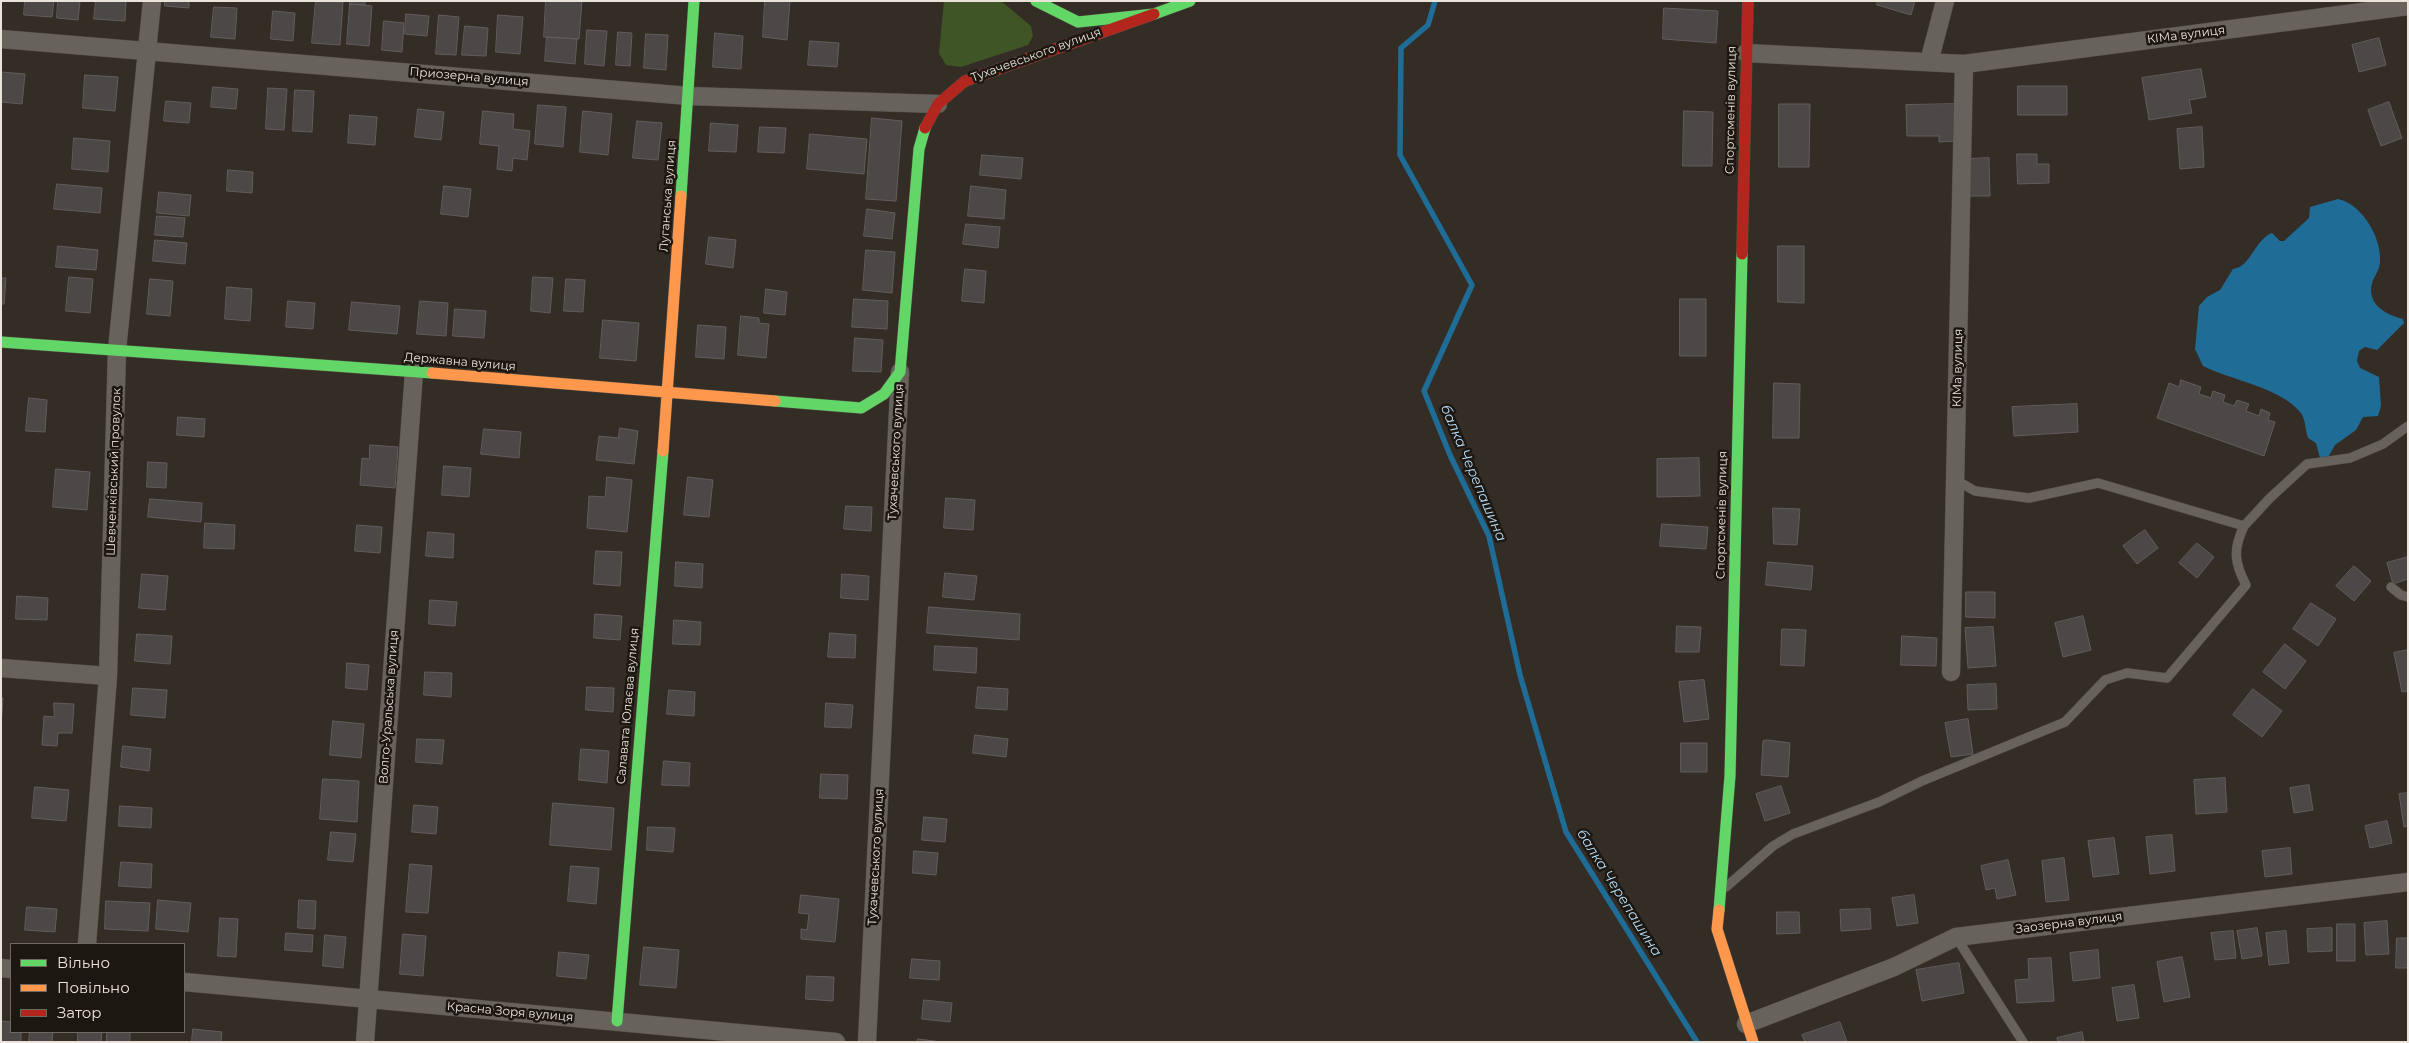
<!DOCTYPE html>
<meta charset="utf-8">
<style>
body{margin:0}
#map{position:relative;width:2409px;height:1043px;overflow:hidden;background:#332d26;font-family:Montserrat,sans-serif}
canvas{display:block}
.frame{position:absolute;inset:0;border:2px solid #eae3da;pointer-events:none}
.legend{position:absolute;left:10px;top:943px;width:175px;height:90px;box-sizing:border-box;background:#1c1711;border:1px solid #6e6961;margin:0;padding:6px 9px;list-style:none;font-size:15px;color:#eae3da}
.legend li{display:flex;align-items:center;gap:10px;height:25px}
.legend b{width:25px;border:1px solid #6e6961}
</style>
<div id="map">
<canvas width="2409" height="1043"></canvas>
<div class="frame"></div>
<ul class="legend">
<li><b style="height:6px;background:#63d668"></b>Вільно</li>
<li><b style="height:6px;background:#ff974d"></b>Повільно</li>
<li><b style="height:6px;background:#b3261e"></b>Затор</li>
</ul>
</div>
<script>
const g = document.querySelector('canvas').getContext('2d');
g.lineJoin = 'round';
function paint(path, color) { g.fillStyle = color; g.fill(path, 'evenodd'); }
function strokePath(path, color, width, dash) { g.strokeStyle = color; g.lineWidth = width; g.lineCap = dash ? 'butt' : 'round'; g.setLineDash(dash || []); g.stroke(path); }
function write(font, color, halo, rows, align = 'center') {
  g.font = font + ' Montserrat,sans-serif'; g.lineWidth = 5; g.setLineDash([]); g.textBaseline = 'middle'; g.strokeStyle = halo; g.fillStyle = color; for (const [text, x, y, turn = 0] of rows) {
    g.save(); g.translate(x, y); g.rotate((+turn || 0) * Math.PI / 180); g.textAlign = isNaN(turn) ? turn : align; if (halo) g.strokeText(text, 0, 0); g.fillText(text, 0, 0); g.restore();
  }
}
paint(new Path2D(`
 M944,1H1001L1031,26L1033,36L1028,45L961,67L946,65L939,53Z`), '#3f5525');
paint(new Path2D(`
 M2338,199C2362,204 2382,238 2380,262C2380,268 2376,274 2373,280C2365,302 2383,314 2403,319L2404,323L2377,350L2365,347L2359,351L2357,361L2360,368L2379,377L2381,406L2378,416L2363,417L2356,430L2335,445L2328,457L2320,458L2316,443L2308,438C2305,429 2306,419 2300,412C2281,388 2231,380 2203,366L2195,349L2199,306L2207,297L2220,290L2233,269C2251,267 2255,239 2272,233L2280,241H2284L2309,218L2310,207Z`), '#1f6d96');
strokePath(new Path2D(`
 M1435,1L1428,25L1401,48L1400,155L1472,285L1424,391L1450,455L1489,536L1520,675L1566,832L1697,1042`), '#1f6d96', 5.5);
const building = new Path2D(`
 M25,1H54L52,17L24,15Z
 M58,1H80L78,20L57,18Z
 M96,1H126L125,21L94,19Z
 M165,1H189V8L165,6Z
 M316,1L343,2L340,45L312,43Z
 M350,1H365V5L350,4Z
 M546,1H582L579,39L544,37Z
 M765,1H790L787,40L763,37Z
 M1878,1H1915L1911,15L1877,5Z
 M350,4L372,6L369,46L347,44Z
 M214,7L237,8L235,39L211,37Z
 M1664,8L1718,11L1716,43L1663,39Z
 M273,11L295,13L293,41L271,39Z
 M406,14L429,16L427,36L405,34Z
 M439,15L459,17L456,55L436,54Z
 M498,15L523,17L520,54L496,52Z
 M384,21L404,23L402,52L382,50Z
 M465,26L488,28L486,56L462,55Z
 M587,30L607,31L604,66L585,64Z
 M618,32L632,33L630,66L616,65Z
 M715,33L743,36L741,69L713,67Z
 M646,34L668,35L666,70L644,68Z
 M547,37L577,39L575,64L545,61Z
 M2379,38L2386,65L2359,72L2352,45Z
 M810,41L839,43L837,67L808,65Z
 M2201,69L2206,97L2189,100L2192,113L2149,120L2142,78Z
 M1,72L25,74L22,104L1,102Z
 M85,75L118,77L115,111L83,108Z
 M2018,86H2067V115H2018Z
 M213,87L238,89L236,109L211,107Z
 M268,88L287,89L284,130L266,129Z
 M295,90L314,91L312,132L293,131Z
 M166,101L191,103L189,123L164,121Z
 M2389,102L2402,138L2381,146L2368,110Z
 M1779,104H1810L1809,167H1779Z
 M1956,104L1957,141L1939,142V136H1907L1906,105Z
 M538,105L566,107L563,147L535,144Z
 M418,109L444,112L441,140L415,137Z
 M483,111L514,114L513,129L530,131L527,160L513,158L512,171L497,169L499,146L480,144Z
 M583,111L612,114L608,155L580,152Z
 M1684,111L1713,112L1712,166H1683Z
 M350,115L377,117L375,145L348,143Z
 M872,118L902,121L896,201L866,199Z
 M637,121L662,123L658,160L633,158Z
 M711,123L738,125L736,152L709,151Z
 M760,127L786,128L784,153L758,152Z
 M2202,127L2204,167L2180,169L2177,129Z
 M810,134L867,139L864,174L807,169Z
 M74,138L110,141L108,172L72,169Z
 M2017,154H2037V164H2049V183L2018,184Z
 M982,155L1023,158L1021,179L980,175Z
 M1989,158L1990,196H1969L1968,159Z
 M228,170L253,172L252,193L227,191Z
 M57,184L102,188L100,213L54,209Z
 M444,186L471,189L468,217L441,214Z
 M971,186L1006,190L1004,219L968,216Z
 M159,192L191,195L189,216L157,213Z
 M867,209L895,213L892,239L864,236Z
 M157,216L185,218L183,237L155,235Z
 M966,224L1000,227L998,248L963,244Z
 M709,237L736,240L733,268L706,264Z
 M155,240L187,243L185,264L153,261Z
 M58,246L98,250L96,270L56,267Z
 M1778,246H1804V303L1778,302Z
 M866,250L895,252L892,293L863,290Z
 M965,269L986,271L984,303L962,301Z
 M69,277L93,279L90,313L66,311Z
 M533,277L553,278L550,313L531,311Z
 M1,278H6L4,304H1Z
 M150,279L173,281L170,316L147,314Z
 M566,279L585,280L583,312L564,311Z
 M227,287L252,289L250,321L225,319Z
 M766,289L787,292L785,315L764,313Z
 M854,299L888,301L887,329L852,327Z
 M1680,299H1706V356H1680Z
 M288,301L315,303L313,329L286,327Z
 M420,301L448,303L446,336L417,334Z
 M352,302L400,306L397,334L349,330Z
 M455,309L486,311L484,338L453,336Z
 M741,316L759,318V323L769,324L766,358L738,355Z
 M603,320L639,323L636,361L600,358Z
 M698,325L726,327L724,359L696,357Z
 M855,338L883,340L881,372L853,371Z
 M2181,380L2201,387L2199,394L2211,398L2213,391L2225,395L2223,402L2234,406L2237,400L2249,404L2246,411L2259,416L2261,409L2270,413L2268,420L2275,422L2264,456L2157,418L2169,383L2179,387Z
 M1774,383L1800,384L1799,438H1773Z
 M29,398L47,400L45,432L26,431Z
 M2077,404L2078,432L2014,436L2012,407Z
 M178,417L205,419L204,437L177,435Z
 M620,428L638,431L634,464L596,460L599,436L618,438Z
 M484,429L521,432L519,458L481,454Z
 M370,445L398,447L395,488L360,485L362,458L369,459Z
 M1699,458L1700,496L1657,497V459Z
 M148,462L167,463L166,488L147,487Z
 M444,466L471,468L469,497L442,495Z
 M56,469L90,472L87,510L53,507Z
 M607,477L632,480L627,532L587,528L589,496L605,497Z
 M688,477L713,480L709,517L684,515Z
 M946,498L975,500L973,530L944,528Z
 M150,499L202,503L201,522L148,517Z
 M846,506L872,507L871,531L844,529Z
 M1773,508L1800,509L1797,545L1774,544Z
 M205,523L235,525L234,549L204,548Z
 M1662,524L1708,527L1706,549L1660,546Z
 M357,525L382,527L380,553L355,551Z
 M2145,530L2158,548L2137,564L2123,546Z
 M428,532L454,534L453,558L426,556Z
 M2197,543L2214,557L2197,578L2179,563Z
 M596,551L622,552L620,586L594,584Z
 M2408,557V579L2393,584L2387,563Z
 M676,562L703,564L702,588L675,586Z
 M1768,562L1813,566L1811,590L1766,585Z
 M2354,566L2371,581L2354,601L2336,586Z
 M945,573L977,576L974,600L943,597Z
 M142,574L168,576L165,610L139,608Z
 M842,574L869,576L868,600L841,598Z
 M1966,592H1995V618L1966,617Z
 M17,596L48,598L47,620L16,619Z
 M430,600L457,602L455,626L429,624Z
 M2311,603L2336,619L2318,646L2293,629Z
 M929,607L1020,614L1019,640L927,633Z
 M595,614L622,616L620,640L594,638Z
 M2083,616L2091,650L2063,657L2055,623Z
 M674,620L701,622L700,645L673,644Z
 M1677,626L1701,627L1699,652H1676Z
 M1993,627L1996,666L1968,668L1965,628Z
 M1782,629L1806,630L1804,666L1781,665Z
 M830,633L856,635L855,658L828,657Z
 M137,634L172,636L170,664L135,661Z
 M1902,636L1937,638L1936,666L1901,665Z
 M2285,644L2306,661L2285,689L2263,672Z
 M935,646L977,648L976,673L934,670Z
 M2408,650V691L2402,692L2394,653Z
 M347,663L369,665L367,690L346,688Z
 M425,672L452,673L451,697L424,695Z
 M1704,680L1709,719L1684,722L1679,682Z
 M1996,684L1997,709L1968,710L1967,685Z
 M587,687L614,688L613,712L586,710Z
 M978,687L1008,689L1007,710L976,708Z
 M133,688L167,690L165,718L131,715Z
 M2253,689L2282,711L2262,737L2233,715Z
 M669,690L695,692L694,716L667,714Z
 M1,698H3L1,727Z
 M54,703L74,704L72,733H58L57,746L42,745L44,716L54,717Z
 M826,703L853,705L851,728L825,727Z
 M1968,719L1973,754L1951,757L1945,723Z
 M333,721L364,724L361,758L330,755Z
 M975,735L1008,739L1006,757L973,753Z
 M417,739L444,740L442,764L416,762Z
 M1768,740L1790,743L1788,777L1761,775L1763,741Z
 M1681,743H1707V772H1681Z
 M123,746L151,749L149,771L121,767Z
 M581,749L609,751L607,783L579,780Z
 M664,761L690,763L689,786L662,785Z
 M821,774L848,775L847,799L820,798Z
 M2225,778L2227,812L2196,814L2194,780Z
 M323,779L359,781L357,822L320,819Z
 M2309,785L2313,810L2294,813L2290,788Z
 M1781,786L1790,813L1765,821L1756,794Z
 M35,787L69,790L66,821L32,818Z
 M2408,793V826L2404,827L2399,794Z
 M553,803L614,808L611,850L550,845Z
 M414,805L438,807L436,834L412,832Z
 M120,806L152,808L151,828L119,826Z
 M924,817L947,819L945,842L922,840Z
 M2387,821L2392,843L2370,848L2365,826Z
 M648,827L675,828L673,852L647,850Z
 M331,832L356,834L353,862L328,860Z
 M2172,835L2175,871L2150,874L2146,837Z
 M2114,838L2119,874L2093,877L2088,841Z
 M2290,848L2292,874L2265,877L2262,851Z
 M914,851L938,853L936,875L913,873Z
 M2064,858L2069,900L2046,902L2042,861Z
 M2008,860L2016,895L1997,899L1995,888L1986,890L1981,866Z
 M121,862L152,864L151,888L119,886Z
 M410,864L432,866L428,913L406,912Z
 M571,866L599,868L596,904L568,901Z
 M801,895L839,899L835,942L801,939V929L807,930L809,914L799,913Z
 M1914,895L1918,923L1897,926L1892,898Z
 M158,900L191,903L188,932L156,929Z
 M299,900L316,901L315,929L298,928Z
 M106,901L150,903L148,931L105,929Z
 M27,907L57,909L55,932L25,930Z
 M1870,909L1871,929L1841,931L1840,910Z
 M1777,912H1799L1800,933L1777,934Z
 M220,918L238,919L236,957L218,956Z
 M2387,921L2389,954L2366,955L2364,923Z
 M2337,924H2355V961H2337Z
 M2257,928L2262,956L2242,959L2237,931Z
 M2332,928V951L2308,952L2307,929Z
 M2233,931L2236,958L2215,960L2211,933Z
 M2286,931L2289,963L2269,965L2266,933Z
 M286,933L313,935L312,952L285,950Z
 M403,934L426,936L423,976L400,974Z
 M325,935L346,937L343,968L323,966Z
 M2397,938H2408V968H2396Z
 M644,947L679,950L676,988L640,985Z
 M2098,950L2100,978L2073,981L2070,953Z
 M559,952L589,955L586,979L557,976Z
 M2182,957L2190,997L2164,1002L2157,962Z
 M2051,958L2054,1001L2017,1003L2015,980L2029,979L2028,959Z
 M912,959L940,961L939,980L910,978Z
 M1959,963L1964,993L1922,1001L1916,970Z
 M807,976L834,977L833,1001L806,999Z
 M2134,985L2139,1018L2117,1021L2112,988Z
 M924,1000L952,1003L950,1022L922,1019Z
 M1,1021L11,1022V1032H21V1042H1Z
 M1840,1022L1847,1042H1805L1802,1035Z
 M193,1029L222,1032L221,1042H192Z
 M30,1032H53L52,1042H29Z
 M78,1032H102L101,1042H78Z
 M107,1032H130V1042H107Z
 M2082,1032L2084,1042H2058L2057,1038Z
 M918,1039L942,1042H917Z`);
paint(building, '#4d4848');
strokePath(building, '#625d5c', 1);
const lane = new Path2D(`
 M1956,480L1975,491L2029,498L2098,483L2244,526L2270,498L2307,464L2350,458L2383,444L2408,426
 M2391,587L2401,595L2408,597
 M1726,887L1773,846L1793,834L1879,802L1922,781L2065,722L2105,680L2127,673L2167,678L2246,585C2234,562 2233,549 2244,526
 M1956,937L2023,1042`);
const street = new Path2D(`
 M1,39L689,96L938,104
 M1746,53L1964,64L2408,6
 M1929,62L1945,1
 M1,668L108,676
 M1951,672L1964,64
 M87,944L108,676L117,350L152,1
 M1,968L11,969
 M184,982L836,1042
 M1746,1024L1894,967L1956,937L2408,882
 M365,1042L414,372
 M867,1042L900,372`);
const fast = new Path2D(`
 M1036,1L1078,22L1154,14L1190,1
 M681,196L694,1
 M1,342L432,373
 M775,401L861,408L884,394L900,372L919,149L925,128
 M1719,910L1730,776L1742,254
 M617,1021L663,451`);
const slow = new Path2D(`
 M432,373L775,401
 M663,451L681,196
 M1719,910L1717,929L1753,1042`);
const jam = new Path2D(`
 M925,128L938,104L965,81L1154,14
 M1742,254L1748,1`);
strokePath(lane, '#504b44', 10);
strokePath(street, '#504b44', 19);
strokePath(fast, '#504b44', 12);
strokePath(slow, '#504b44', 12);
strokePath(jam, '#504b44', 12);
strokePath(lane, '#67635c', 9);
strokePath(street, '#67635c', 18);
strokePath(fast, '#63d668', 11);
strokePath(slow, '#ff974d', 11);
strokePath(jam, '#b3261e', 11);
write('12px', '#eae3da', '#1c1711', [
 ["КІМа вулиця",2186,35,-7],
 ["Тухачевського вулиця",1036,55,-20],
 ["Приозерна вулиця",469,77,5],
 ["Спортсменів вулиця",1731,110,-89],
 ["Луганська вулиця",668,196,-86],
 ["Державна вулиця",460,362,5],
 ["КІМа вулиця",1958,368,-89],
 ["Тухачевського вулиця",896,452,-87],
 ["Шевченківський провулок",114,472,-88],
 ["Спортсменів вулиця",1722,515,-89],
 ["Салавата Юлаєва вулиця",628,706,-85],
 ["Волго-Уральська вулиця",389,707,-86],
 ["Тухачевського вулиця",876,857,-87],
 ["Заозерна вулиця",2069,923,-7],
 ["Красна Зоря вулиця",510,1012,5]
]);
write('italic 14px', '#b6ddf7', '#1c1711', [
 ["балка Черепашина",1473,473,67],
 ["балка Черепашина",1619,893,58]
]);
</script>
